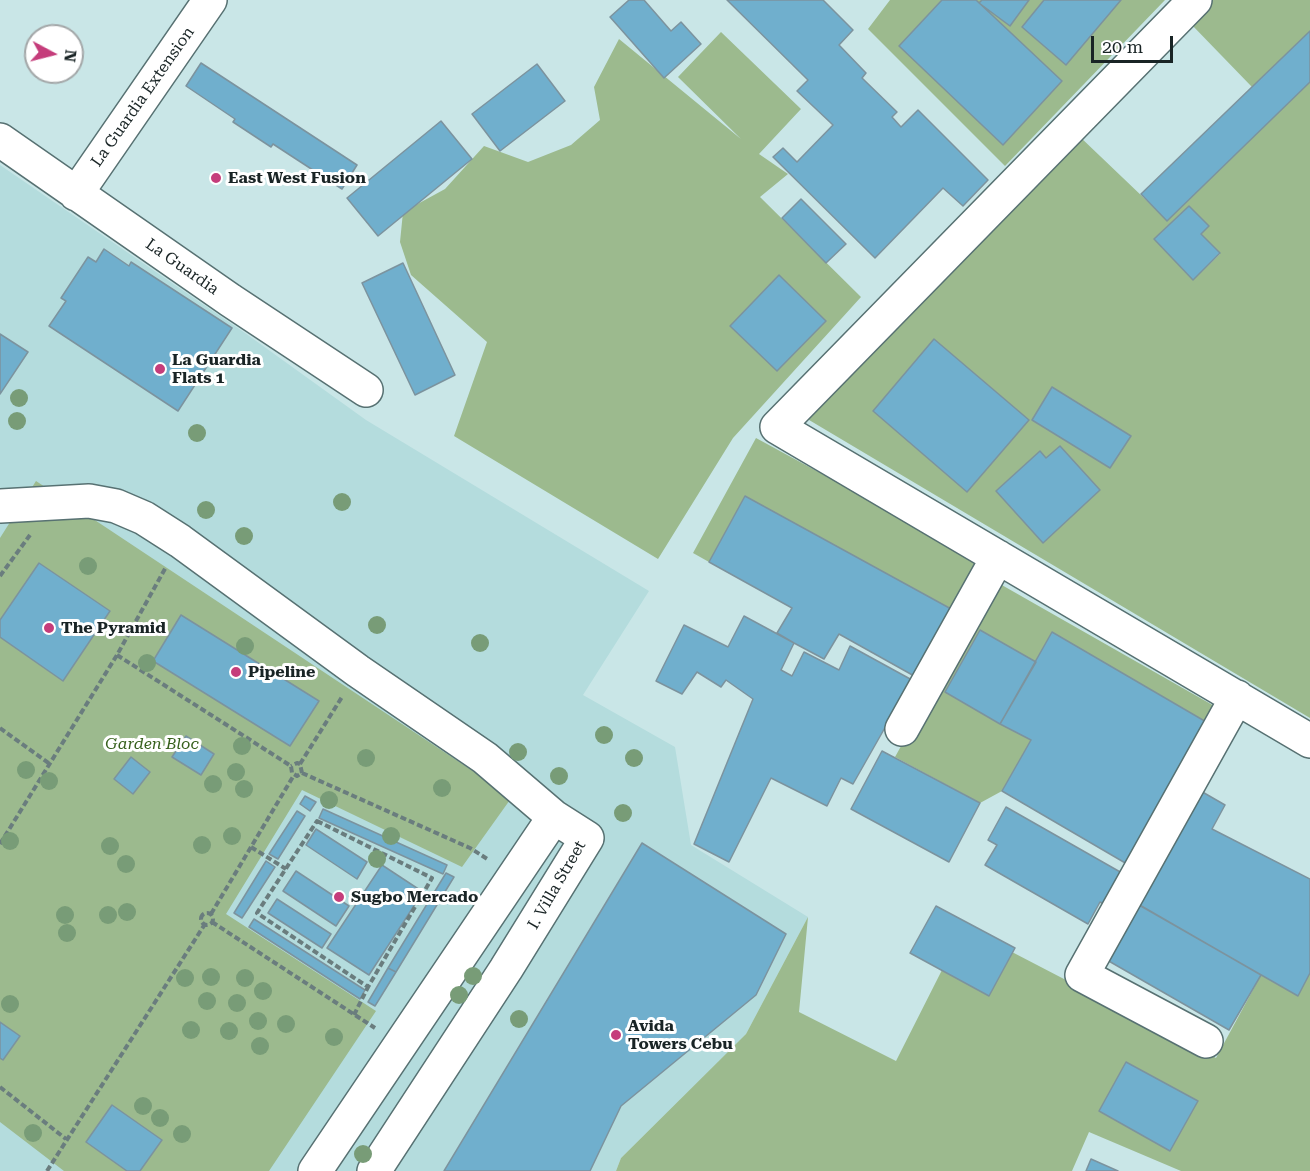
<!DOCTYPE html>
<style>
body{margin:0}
#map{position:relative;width:1310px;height:1171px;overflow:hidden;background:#c9e6e7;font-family:"Roboto Serif",serif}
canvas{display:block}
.north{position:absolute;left:24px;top:24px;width:60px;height:60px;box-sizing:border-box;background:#fff;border:2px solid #a3a7a8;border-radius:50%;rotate:97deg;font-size:16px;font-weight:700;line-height:24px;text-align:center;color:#192425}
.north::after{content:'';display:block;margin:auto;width:21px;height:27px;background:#c53d7b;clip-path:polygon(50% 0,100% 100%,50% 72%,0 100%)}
.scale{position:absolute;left:1091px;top:36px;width:82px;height:27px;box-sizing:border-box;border:3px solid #192425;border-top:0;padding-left:8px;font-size:18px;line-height:21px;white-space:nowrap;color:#192425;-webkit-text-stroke:4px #fff;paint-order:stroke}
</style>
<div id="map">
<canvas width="1310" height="1171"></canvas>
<div class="north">N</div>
<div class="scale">20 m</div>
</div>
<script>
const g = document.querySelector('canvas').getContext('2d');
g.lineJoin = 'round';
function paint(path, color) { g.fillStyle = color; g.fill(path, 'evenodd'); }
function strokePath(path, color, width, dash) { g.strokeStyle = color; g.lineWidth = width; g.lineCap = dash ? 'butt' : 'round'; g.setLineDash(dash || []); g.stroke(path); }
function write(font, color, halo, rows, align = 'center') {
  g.font = font + ' "Roboto Serif",serif'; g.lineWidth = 6; g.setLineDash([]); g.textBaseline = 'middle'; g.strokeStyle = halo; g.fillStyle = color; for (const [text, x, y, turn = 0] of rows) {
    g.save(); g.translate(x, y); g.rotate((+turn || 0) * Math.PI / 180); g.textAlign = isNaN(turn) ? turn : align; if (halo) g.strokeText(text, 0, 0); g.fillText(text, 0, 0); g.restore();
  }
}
paint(new Path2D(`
 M0,165L245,333L366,420L649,591L583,695L675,747L691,845L808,917L746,1034L621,1158L616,1171H0Z`), '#b4dcdd');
paint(new Path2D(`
 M890,0H1165L1005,166L868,29Z
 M1213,0H1310V31L1252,87L1190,23Z
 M721,32L801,109L759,154L788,174L760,197L861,297L733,438L658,559L454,436L487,342L411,275L400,242L403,212L445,189L484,146L528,162L571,145L600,120L594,87L619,39L741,139L678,77Z
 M1310,82V718L799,414L1078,135L1167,220ZM1189,206L1208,226L1201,234L1220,254L1193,280L1154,239Z
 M756,438L982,561L953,610L745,496L709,562L693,553Z
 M36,481L512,797L462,867L302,790L226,914L376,1011L269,1171H64L0,1122V538Z
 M993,580L1216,707L1208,723L1052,633L1036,662L980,630L945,692L1031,740L1002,791L980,803L895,757Z
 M808,917L799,1012L896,1061L942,970L989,996L1012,952L1216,1058L1261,975L1310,973V1171H1181L1089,1132L1072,1171H616L621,1158L746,1034Z`), '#9cba8e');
const building = new Path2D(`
 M629,0H644L671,31L681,22L701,44L664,78L610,17Z
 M727,0H823L853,30L839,45L866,73L862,78L897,112L892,117L901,127L918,110L988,180L963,206L943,188L875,258L773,157L783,148L797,162L833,125L797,91L808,80Z
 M942,0H976L1062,81L1003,145L899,46Z
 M982,0H1029L1010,26L979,3Z
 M1044,0H1121L1066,65L1022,27Z
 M1310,31V82L1167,221L1141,194Z
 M201,63L357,165L342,189L273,144L271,147L233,122L235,119L186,86Z
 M537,64L565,101L500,151L472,114Z
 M441,121L472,159L378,236L347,198Z
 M801,199L846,244L826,263L782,218Z
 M1189,206L1209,226L1201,234L1220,253L1193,280L1154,239Z
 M104,249L129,266L131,262L232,328L178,411L49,326L66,301L61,298L88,257L96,262Z
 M403,263L455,375L415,395L362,283Z
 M779,275L826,321L777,371L730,326Z
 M0,334L28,352L0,394Z
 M934,339L1029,420L967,492L873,411Z
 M1052,387L1131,436L1110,468L1032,420Z
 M1060,446L1100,490L1043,543L996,491L1040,451L1046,458Z
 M745,496L953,610L916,677L839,634L824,659L794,643L777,633L792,608L709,562Z
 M39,563L110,611L63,681L0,637V620Z
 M181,615L319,701L290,746L153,661Z
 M744,616L794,643L781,670L792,676L804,652L839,670L850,646L912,680L853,784L841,778L827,806L771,778L729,862L694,844L753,699L726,680L721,687L697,672L682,694L656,681L684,625L728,647Z
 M980,630L1036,662L1000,724L945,692Z
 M1052,632L1208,723L1127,864L1002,791L1031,740L1000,724Z
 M186,736L214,754L201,775L172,757Z
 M882,751L980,803L949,862L851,809Z
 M131,757L150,772L133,794L114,779Z
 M1199,790L1225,805L1212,829L1310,879V973L1298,996L1139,905Z
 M305,796L316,802L310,811L300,804Z
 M1006,807L1129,877L1112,908L1100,902L1088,924L985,865L997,845L988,840Z
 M323,809L447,865L443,874L319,818Z
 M297,811L305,816L278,859L269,854Z
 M316,829L367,862L357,879L306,845Z
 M642,843L786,934L756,995L621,1106L590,1171H444Z
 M266,861L275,867L242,918L234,913Z
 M382,865L423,892L369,975L327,948Z
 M296,871L349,906L336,926L283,891Z
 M446,873L454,877L396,972L388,968Z
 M277,899L331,934L322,948L268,913Z
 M1131,900L1261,975L1229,1030L1100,956Z
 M936,906L1015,948L989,996L910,953Z
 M254,919L365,990L360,999L249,927Z
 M388,968L396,972L375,1006L368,1002Z
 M0,1022L20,1036L3,1060L0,1058Z
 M1126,1062L1198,1101L1170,1151L1099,1111Z
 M112,1105L162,1140L140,1171H127L86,1142Z
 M1091,1159L1118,1171H1086Z`);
paint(building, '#70afcd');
strokePath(building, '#7c939e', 1.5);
const minor = new Path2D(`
 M1195,0L777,427L1310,741
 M0,140L230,300L366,390
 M76,194L210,0
 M0,506L89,501L116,506L144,518L180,541L358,671L485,758L554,817
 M902,729L998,557
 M1206,1041L1082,975L1237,697
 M315,1171L554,817L587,838L506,969L374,1171`);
strokePath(minor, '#577172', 36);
strokePath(new Path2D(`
 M0,576L30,535
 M117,655L291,766L292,773L297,776L302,773L300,764L297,763L291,766
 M0,728L50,764
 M300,764L342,697
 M302,773L470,848L489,860
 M317,821L432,878L368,987L257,913Z
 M0,844L117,655L166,567
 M251,847L286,869
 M201 919a6 6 0 1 1 12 0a6 6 0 1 1-12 0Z
 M211,914L294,775
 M212,922L375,1028
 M354,1015L368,987
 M0,1087L66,1139
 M47,1171L205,924`), '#6a7d7e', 4, [6, 3]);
strokePath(minor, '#fff', 33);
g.fillStyle = '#789c77';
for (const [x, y] of [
 [19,398],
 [17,421],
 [197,433],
 [342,502],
 [206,510],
 [244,536],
 [88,566],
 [377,625],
 [480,643],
 [245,646],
 [147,663],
 [604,735],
 [242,746],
 [518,752],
 [366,758],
 [634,758],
 [26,770],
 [236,772],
 [559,776],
 [49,781],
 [213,784],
 [442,788],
 [244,789],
 [329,800],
 [623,813],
 [232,836],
 [391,836],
 [10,841],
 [202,845],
 [110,846],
 [377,859],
 [126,864],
 [127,912],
 [65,915],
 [108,915],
 [67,933],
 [473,976],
 [211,977],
 [185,978],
 [245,978],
 [263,991],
 [459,995],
 [207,1001],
 [237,1003],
 [10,1004],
 [519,1019],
 [258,1021],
 [286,1024],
 [191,1030],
 [229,1031],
 [334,1037],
 [260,1046],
 [143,1106],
 [160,1118],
 [33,1133],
 [182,1134],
 [363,1154]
]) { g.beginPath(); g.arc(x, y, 9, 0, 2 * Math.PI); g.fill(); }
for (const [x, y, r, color] of [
 [216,178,6,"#c53d7b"],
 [160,369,6,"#c53d7b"],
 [49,628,6,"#c53d7b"],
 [236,672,6,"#c53d7b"],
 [339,897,6,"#c53d7b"],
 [616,1035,6,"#c53d7b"]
]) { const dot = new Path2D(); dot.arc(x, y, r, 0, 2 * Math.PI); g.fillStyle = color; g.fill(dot); strokePath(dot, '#fff', 2); }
write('16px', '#192425', '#fff', [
 ["La Guardia Extension",143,97,-55],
 ["La Guardia",182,267,35],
 ["I. Villa Street",557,885,-60]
]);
write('bold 16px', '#192425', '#fff', [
 ["East West Fusion",228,178],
 ["La Guardia",172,360],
 ["Flats 1",172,378],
 ["The Pyramid",61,628],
 ["Pipeline",248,672],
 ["Sugbo Mercado",351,897],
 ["Avida",628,1026],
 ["Towers Cebu",628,1044]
], 'left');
write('italic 16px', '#36601c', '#fff', [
 ["Garden Bloc",152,744]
]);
</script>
